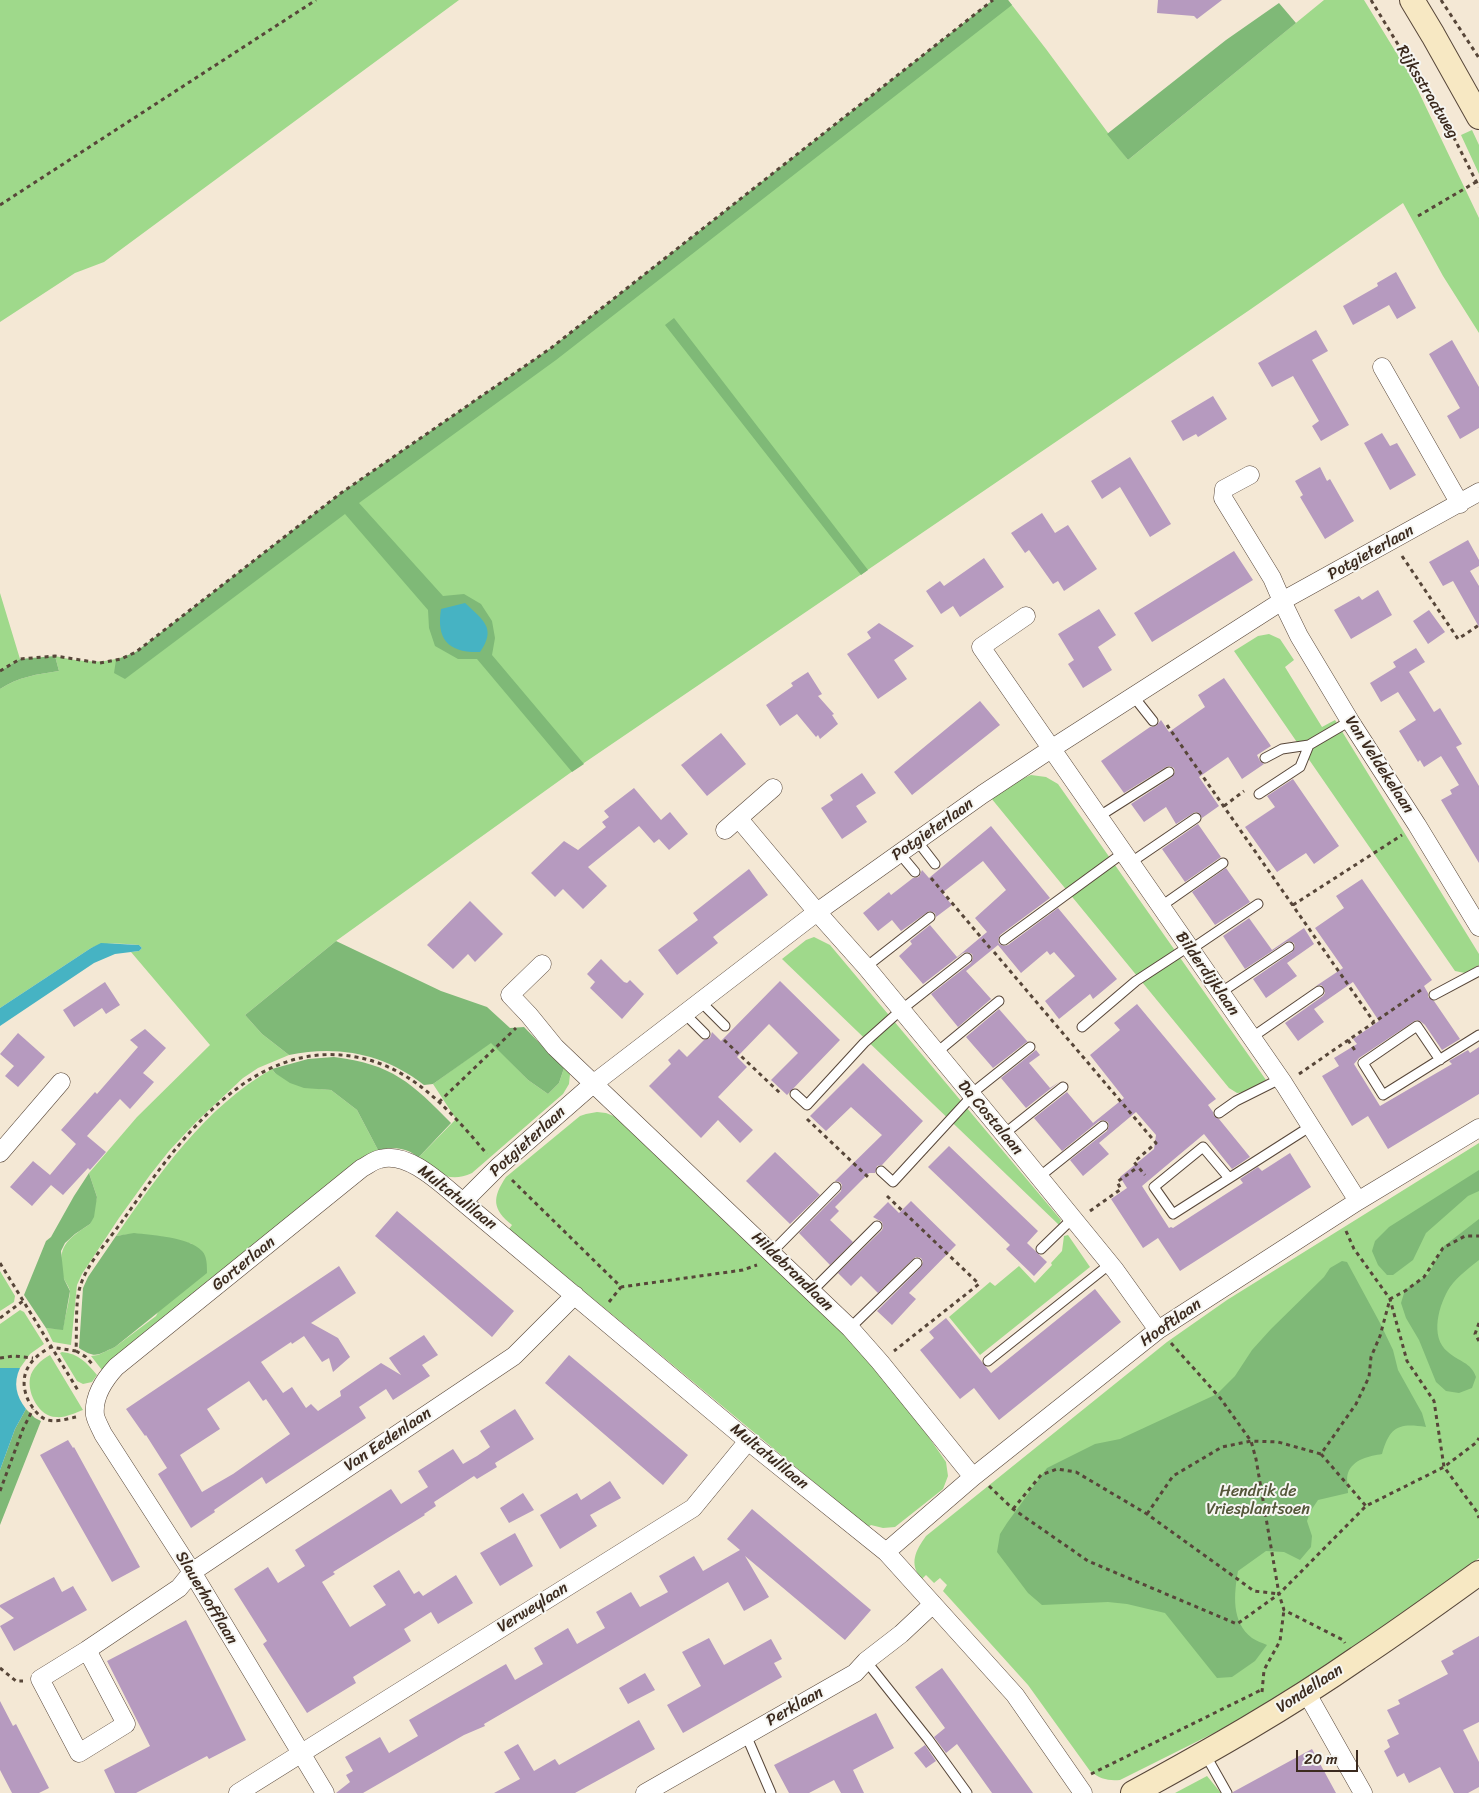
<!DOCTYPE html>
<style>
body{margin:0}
#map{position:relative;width:1479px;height:1793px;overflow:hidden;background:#f4e8d5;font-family:Sriracha,sans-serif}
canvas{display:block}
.scale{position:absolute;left:1296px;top:1750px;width:62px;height:22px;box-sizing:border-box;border:2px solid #3b2a1e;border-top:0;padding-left:6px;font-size:15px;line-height:18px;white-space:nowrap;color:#3b2a1e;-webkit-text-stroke:4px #f6f6f2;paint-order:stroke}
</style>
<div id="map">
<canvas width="1479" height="1793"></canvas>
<div class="scale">20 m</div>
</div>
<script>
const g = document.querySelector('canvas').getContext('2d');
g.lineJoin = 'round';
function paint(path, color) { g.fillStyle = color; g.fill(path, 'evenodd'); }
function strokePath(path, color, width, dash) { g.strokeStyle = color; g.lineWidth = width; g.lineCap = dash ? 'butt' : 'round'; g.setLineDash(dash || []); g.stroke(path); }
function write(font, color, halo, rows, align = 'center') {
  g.font = font + ' Sriracha,sans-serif'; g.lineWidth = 4; g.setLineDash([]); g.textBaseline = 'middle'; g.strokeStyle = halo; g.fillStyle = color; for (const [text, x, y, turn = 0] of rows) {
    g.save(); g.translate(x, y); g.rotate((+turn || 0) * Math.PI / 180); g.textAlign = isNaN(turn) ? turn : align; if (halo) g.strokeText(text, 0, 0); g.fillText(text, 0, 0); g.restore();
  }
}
paint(new Path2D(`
 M0,0H459L104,262L75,273L0,322Z
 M993,0H1008L1046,49L1128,160L1324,0H1364L1413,80L1479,218V333L1443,276L1403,203L1251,309L584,763L336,941L245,1015L262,1034L289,1055L258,1068L243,1078L196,1122L169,1151L150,1175L119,1218L82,1274L77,1285L71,1345L53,1342L46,1328L63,1329C64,1321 70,1299 70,1291C69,1286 65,1282 63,1277C57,1246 66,1240 90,1224L97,1197L89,1173L137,1117L210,1045L131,952L139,951L142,948L139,945C122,944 107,941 91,948L0,1008V689C18,677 38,674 59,671L55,656C85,663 108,665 136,652L341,493L551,348Z
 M1472,130L1479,145V174L1461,135Z
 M0,593L20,659L0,671Z
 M1269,634L1280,639L1294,660L1285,667L1322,727L1335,720L1479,954V965L1465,973L1455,971L1234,651L1258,636Z
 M1031,775L1046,777L1058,784L1266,1080L1247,1092L1237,1093L1229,1088L991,798L1015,782Z
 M814,937L830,945L1061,1220L1059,1225L782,959L806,940Z
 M491,1042L528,1080L548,1094L559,1083L564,1068L570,1074L569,1084L563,1094L472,1173C448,1184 437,1172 418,1158L456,1119L433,1084Z
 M272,1069L275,1073L319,1089L331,1090L357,1110L378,1150L368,1155L110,1362L102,1370L91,1356L98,1355L115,1347L156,1316L192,1244C166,1237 143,1232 116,1236C159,1174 205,1107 272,1069Z
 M597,1112L606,1113L616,1117L847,1332L892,1384L946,1462L948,1476L943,1489L895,1527L883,1528L871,1525L868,1527L509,1229L512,1225C492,1209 492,1198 506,1177L580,1116L586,1114Z
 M1479,1143V1558L1431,1598L1268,1706L1120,1780C1108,1781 1100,1779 1090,1771L1028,1685L943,1591L947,1585L940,1578L934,1583L926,1575L922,1579C908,1564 916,1550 926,1536L1167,1342L1227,1300Z
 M1068,1235L1090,1267L980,1355L949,1317L990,1282L995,1286L1019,1266L1035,1283L1052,1265L1051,1263L1062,1251L1064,1236Z
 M0,1271L15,1296L14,1302L0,1311Z
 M20,1310L24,1312L44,1344L30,1354L20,1368H0V1324Z
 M62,1352C79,1354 86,1362 97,1375L92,1382L83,1384L77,1381L60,1353Z
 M50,1355L83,1410C75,1413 65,1418 56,1417C40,1417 27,1394 30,1378C32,1368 41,1360 50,1355Z
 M1207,1776L1221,1793H1175Z`), '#9fd98b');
paint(new Path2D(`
 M993,0H1008L1012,5L556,360L359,503L443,596L464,594L481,604L492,621L495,638L492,655L584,764L572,772L477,659H458L435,646L429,628L428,610L345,514L125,679L114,673L116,660L136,652L341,493L551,348Z
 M1279,3L1296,23L1128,160L1107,134L1226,40Z
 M674,318L868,570L861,575L665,325Z
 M55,656L59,671C38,674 18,677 0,689V671L20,659Z
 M336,941L441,991L487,1007L510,1028L524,1027L564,1068L559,1083L548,1094L528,1080L491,1043L433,1084L424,1085C384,1054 339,1045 289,1055L262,1034L245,1015Z
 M334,1057C392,1064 412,1083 451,1123L418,1158C409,1147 391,1147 378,1150L357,1110L331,1090L304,1088L290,1083L275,1073L272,1069L308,1059Z
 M1479,1170V1191L1468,1196L1426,1233L1413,1260L1393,1275H1387L1378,1265L1372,1251L1375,1241L1389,1227Z
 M89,1173L97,1197L94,1217L90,1224L75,1234L65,1243L61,1251L64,1279L70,1291L63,1330L46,1328L24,1295L46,1241L51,1237L74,1196Z
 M1479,1219V1260C1469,1268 1458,1276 1450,1287C1439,1304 1429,1337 1448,1352C1459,1362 1471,1362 1476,1377L1472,1388L1459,1393L1446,1391L1436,1382L1419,1340L1406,1318L1401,1303L1405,1290L1428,1275L1444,1246Z
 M134,1233C152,1235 189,1237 202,1251C207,1256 207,1265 207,1273L115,1347C97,1355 96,1359 79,1348L83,1288L88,1277L116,1236Z
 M1342,1261L1347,1262L1380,1323L1393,1350L1398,1370L1422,1413L1426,1427C1399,1423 1390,1426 1382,1454C1370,1456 1353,1459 1348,1473C1346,1478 1348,1487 1348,1493L1318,1500L1310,1512L1307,1521L1312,1536L1311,1547L1300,1560L1284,1552L1266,1551L1238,1571C1234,1594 1231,1622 1252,1638C1256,1641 1263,1643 1267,1645L1255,1661L1232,1677L1217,1678L1165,1613L1127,1604L1108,1602L1042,1605L1028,1593L997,1552L1000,1534L1007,1523L1047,1468L1095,1444L1120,1439L1217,1394L1235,1376L1252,1350L1271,1329L1324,1277L1330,1268Z
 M26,1409L35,1418L41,1421L0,1525V1470L15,1429Z`), '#7fb977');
paint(new Path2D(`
 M465,603C483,620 497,628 480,652C449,653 436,640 441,609Z
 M101,943L139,945L142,948L139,951L115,954L94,963L0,1026V1008L91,948Z
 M0,1368H20C13,1383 16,1396 26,1409L15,1429L0,1470Z`), '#46b3c3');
paint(new Path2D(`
 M1158,0H1222L1197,19L1194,16L1157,13Z
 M1396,272L1416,308L1397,319L1389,305L1353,325L1343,306L1378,286L1377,283Z
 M1316,330L1328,351L1312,360L1349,425L1321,441L1312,426L1319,421L1293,376L1272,387L1258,363Z
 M1452,340L1479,387V428L1460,439L1447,416L1460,408L1429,354Z
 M1213,396L1227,419L1198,437L1196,434L1183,441L1171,421Z
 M1382,433L1390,446L1397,443L1416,475L1390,490L1364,443Z
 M1130,457L1171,524L1150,537L1120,487L1102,499L1091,481Z
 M1320,467L1327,481L1330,479L1354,521L1325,539L1300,497L1303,495L1295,481Z
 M1042,513L1055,533L1068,525L1097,569L1064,591L1058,581L1053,584L1029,550L1025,553L1011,533Z
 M1468,540L1479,560V566L1470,571L1479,586V627L1453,581L1443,586L1429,562Z
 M1234,551L1253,580L1152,642L1134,613Z
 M984,558L1004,587L960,617L953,606L941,614L926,591L940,581L944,586Z
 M1378,590L1392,615L1351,639L1334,610L1359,596L1362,600Z
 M1099,609L1116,635L1098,647L1112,670L1083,688L1068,664L1074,660L1058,634Z
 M1429,610L1445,632L1428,644L1413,621Z
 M879,623L914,646L894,660L907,679L878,699L847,654L871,638L867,632Z
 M1416,648L1425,662L1409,672L1434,712L1440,708L1462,744L1456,747L1479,786V863L1441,800L1452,794L1450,790L1459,785L1441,756L1424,767L1420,760L1418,762L1399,731L1416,720L1398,692L1381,702L1370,683L1396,667L1393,662Z
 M808,672L822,694L818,696L834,714L832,715L838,724L820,739L818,735L816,737L797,714L780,726L766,705L793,686L791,683Z
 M1224,678L1271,746L1257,755L1260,761L1264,764L1242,779L1228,757L1199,777L1219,806L1202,818L1199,813L1195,812L1176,824L1166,807L1144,822L1131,804L1172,777L1175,772L1174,768L1169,766L1166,767L1124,793L1101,761L1150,727L1156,726L1161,720L1169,732L1205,707L1198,695Z
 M980,701L1000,725L912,795L894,772Z
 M721,733L746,764L707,796L681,765Z
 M862,773L876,793L856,806L867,822L842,839L821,808L833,800L830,795Z
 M1293,779L1339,846L1314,864L1306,853L1277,872L1245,827L1275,807L1267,796Z
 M634,788L661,820L670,812L688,834L669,850L659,839L654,843L639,826L588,867L607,886L583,909L563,889L555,897L531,873L564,841L578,850L606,827L602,822L609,817L604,811Z
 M1198,824L1221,857L1185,882L1162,849Z
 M991,826L1050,898L1000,935L998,940L999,944L1004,946L1008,945L1058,908L1117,979L1093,999L1090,994L1059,1019L1045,1001L1075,976L1054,952L1050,955L1047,951L1021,973L998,945L966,971L991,999L958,1027L931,994L971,963L973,958L972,954L967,952L963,953L923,984L899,956L912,944L910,941L930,925L957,957L987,932L975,918L1006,890L983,861L942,893L952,905L936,917L935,913L929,911L901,931L892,920L878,931L863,913L889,892L891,895L913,878L919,877L922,870L929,878Z
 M1226,868L1250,902L1215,925L1192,892Z
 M749,869L768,895L713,937L718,943L677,975L658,950L698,920L693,913Z
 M1362,879L1432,980L1424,986L1428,993V997L1434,1001L1460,1039L1442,1050L1425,1025L1420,1021L1416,1020L1359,1058L1354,1064L1380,1106L1452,1064L1449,1061L1468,1050L1470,1053L1479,1047V1094L1388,1149L1368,1116L1352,1126L1322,1076L1339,1066L1334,1058L1357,1044L1353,1039L1379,1021L1353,982L1314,1009L1324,1022L1298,1041L1285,1023L1323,996L1325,993L1324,988L1321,985L1316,986L1343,968L1315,928L1344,908L1336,896Z
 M470,901L503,934L475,962L468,954L453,969L427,945Z
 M1258,912L1249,918L1272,950L1304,928L1314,944L1287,963L1297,976L1266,998L1253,979L1292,952L1295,947L1294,943L1289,941L1286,942L1245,969L1223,936Z
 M601,959L624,982L627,983L630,980L644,994L622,1019L590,988L595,982L587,974Z
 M780,981L840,1040L787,1095L771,1080L798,1053L769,1024L737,1057L747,1067L718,1097L753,1130L740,1143L718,1120L701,1138L649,1086L671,1064L668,1060L679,1049L687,1057L704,1040L710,1038L712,1032L721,1041Z
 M105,982L120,1005L106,1014L102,1008L74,1027L63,1010Z
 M1137,1004L1216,1099L1208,1105L1213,1112L1214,1116L1219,1119L1250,1157L1232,1169L1204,1134L1142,1186L1169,1228L1171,1227L1173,1228L1243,1183L1240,1179L1258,1167L1262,1171L1290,1153L1311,1187L1180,1271L1158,1238L1143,1248L1111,1199L1127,1188L1120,1177L1154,1149L1156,1135L1136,1112L1099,1143L1109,1154L1083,1176L1070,1160L1107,1131L1109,1126L1108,1122L1103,1120L1099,1121L1062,1151L1034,1118L1067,1092L1093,1123L1124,1098L1090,1055L1120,1030L1114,1023Z
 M999,1009L1027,1041H1028L993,1068L966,1037Z
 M145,1029L166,1048L143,1073L154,1082L130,1109L120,1099L87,1136L106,1152L90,1170L88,1168L63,1195L51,1185L32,1206L10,1187L33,1161L50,1175L76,1144L61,1130L95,1092L97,1094L138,1047L130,1040Z
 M18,1033L45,1057L18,1087L5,1076L14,1066L0,1054Z
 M1036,1050L1040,1055L1029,1063L1050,1088L1059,1082L1026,1108L1001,1078Z
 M863,1063L923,1121L882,1165L877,1166L875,1173H869L835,1207L839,1211L830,1220L853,1242L830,1265L799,1233L841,1191L842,1185L840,1182L835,1181L882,1135L851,1107L826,1131L810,1116Z
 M949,1146L1038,1231L1027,1243L1047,1262L1034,1276L1006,1249L1010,1245L928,1167Z
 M775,1152L820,1195L790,1224L746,1181Z
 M911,1201L956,1245L909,1293L916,1299L892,1325L877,1311L921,1267L923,1262L921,1258L916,1257L913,1259L878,1293L861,1276L851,1286L838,1273L882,1230L883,1227L882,1222L873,1217L888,1202L899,1213Z
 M397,1211L514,1311L492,1337L375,1236Z
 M339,1266L356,1293L311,1323L338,1338L350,1357L333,1372L329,1358L322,1362L304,1336L292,1344L291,1342L261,1362L283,1393L292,1387L306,1408L311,1404L318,1411L341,1396L340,1391L381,1363L401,1375L389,1358L424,1335L438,1355L422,1365L430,1376L393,1400L386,1389L359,1407L366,1418L266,1484L262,1477L214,1510L215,1512L191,1528L158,1474L167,1468L146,1435L145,1436L126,1409ZM249,1381L263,1401L266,1399L290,1434L233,1474L202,1492L180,1455L220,1429L207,1409Z
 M1095,1289L1121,1322L999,1420L974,1388L960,1399L920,1350L934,1338L929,1332L946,1318L991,1373Z
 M569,1355L688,1455L663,1485L545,1383Z
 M515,1409L534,1439L495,1463L497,1467L477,1479L474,1476L434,1502L436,1506L424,1514L425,1515L333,1572L335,1574L322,1582L350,1627L386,1605L373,1586L399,1570L414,1594L419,1591L423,1596L456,1575L473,1603L438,1624L431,1612L404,1629L411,1641L353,1677L356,1683L307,1713L263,1644L267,1641L234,1589L268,1567L278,1583L305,1566L295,1550L391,1489L401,1504L428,1487L418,1471L453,1449L463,1464L477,1456L490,1447L480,1431Z
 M68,1440L73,1448L74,1447L140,1567L112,1582L40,1455Z
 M610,1481L621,1498L590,1515L597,1526L560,1549L540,1515L577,1493L581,1500Z
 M523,1493L534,1510L509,1523L500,1508Z
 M752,1509L871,1610L845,1640L745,1556L769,1597L744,1611L728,1582L484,1724L485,1726L464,1735L363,1793H336L350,1782L346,1775L353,1771L345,1757L380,1737L389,1753L418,1736L409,1720L506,1664L515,1680L543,1664L534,1648L568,1628L577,1644L605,1628L596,1612L631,1592L640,1607L668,1592L659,1576L694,1556L703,1571L740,1550L727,1539Z
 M515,1533L533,1566L500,1586L480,1553Z
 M54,1577L62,1592L73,1586L87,1610L14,1651L0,1626L14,1618L0,1607V1605Z
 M186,1620L246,1740L209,1759L207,1756L136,1793H115L104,1770L150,1746L107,1661Z
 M1479,1636V1722L1463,1730L1479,1762V1787L1468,1793H1454L1440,1767L1409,1783L1404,1773L1397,1777L1384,1751L1390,1747L1387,1740L1399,1734L1387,1710L1400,1704L1398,1700L1448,1674L1441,1661L1454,1654L1452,1651Z
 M709,1638L724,1665L771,1639L782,1659L774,1663L782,1677L683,1733L667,1705L701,1686L682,1652Z
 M942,1668L1013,1765L1033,1793H992L957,1744L946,1753L934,1737L945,1728L915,1687Z
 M645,1673L655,1690L628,1704L619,1688Z
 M0,1701L13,1726L16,1724L49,1788L39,1793H12L0,1770Z
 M876,1713L894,1748L853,1770L864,1793H841L834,1780L809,1793H789L774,1765Z
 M639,1720L655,1749L575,1793H494L520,1779L504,1752L518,1744L534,1771L555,1759L559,1765Z
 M925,1745L936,1761L926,1768L914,1753Z
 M1312,1749L1336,1793H1233V1792Z`), '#b69abf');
const lane = new Path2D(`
 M1134,697L1153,721
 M1265,758L1282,749L1309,745L1350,721
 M1259,794L1300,767L1309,745
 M1098,817L1169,772
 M918,842L935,864
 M900,854L915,872
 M1130,863L1196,818
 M1160,907L1223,863
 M1004,940L1123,853
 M1190,950L1258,904
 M866,967L930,917
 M1220,993L1289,947
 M1434,995L1479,971
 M701,1002L725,1026
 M685,1014L705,1034
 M1082,1027L1136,981L1188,947
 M1251,1038L1319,991
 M936,1053L999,1001
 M1440,1060L1417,1026L1363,1063L1383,1095L1479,1035
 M795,1094L807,1105L864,1043L901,1010L967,958
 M971,1094L1030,1047
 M1219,1113L1236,1101L1280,1079
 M1004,1134L1063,1087
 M881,1171L893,1182L972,1096
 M1039,1177L1103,1126
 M1229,1178L1203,1147L1154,1187L1173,1214L1311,1126
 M1041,1249L1073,1218
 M771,1253L836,1187
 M812,1291L877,1226
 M850,1328L917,1263
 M988,1361L1110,1264
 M866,1661L928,1739L967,1793
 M746,1735L771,1793
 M1205,1754L1227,1793`);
const street = new Path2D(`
 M1382,367L1460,504
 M1250,475L1224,489L1223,498L1272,578L1282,601L1299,636L1350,721L1417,825L1479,927
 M1026,616L981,647L1284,1084L1358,1201
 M739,819L817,912L866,967L1004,1134L1115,1270L1158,1330
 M725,830L773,788
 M542,964L510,995L529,1015L555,1047L850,1328L880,1362L973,1477
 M0,1153L61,1082
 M463,1202L498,1167L593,1084L817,912L983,794L1051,749L1282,601L1479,492
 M886,1552L973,1477L1158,1330L1358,1201L1479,1128
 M87,1650L179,1588L192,1572L514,1356L575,1295
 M87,1650L126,1724L79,1753L40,1679Z
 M1306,1692L1363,1793
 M238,1793L693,1508L748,1441
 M325,1793L192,1572L103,1434C101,1429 96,1421 95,1415C93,1397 105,1379 116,1367L362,1168C368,1165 374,1160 380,1159C409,1151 442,1185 463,1202L748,1441L886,1552L1015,1695L1083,1793
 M645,1793L855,1673L866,1661L901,1634L933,1604`);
const secondary = new Path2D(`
 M1412,0L1433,35L1479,117
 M1133,1793C1210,1751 1286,1708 1358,1658C1399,1631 1439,1602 1479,1573`);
strokePath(lane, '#574639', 11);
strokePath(street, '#574639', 19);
strokePath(secondary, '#574639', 26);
strokePath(new Path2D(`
 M1371,0L1450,130L1479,187
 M1441,0L1479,58
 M0,205L316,0
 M1418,216L1476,182
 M1402,556L1458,639L1479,625
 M0,671L20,659L55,656L100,663L121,659L136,652L341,493L551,348L993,0
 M1167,725L1374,1022
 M1224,806L1244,791
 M931,878L990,948
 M1293,905L1402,835
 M994,952L1156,1143L1134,1162L1145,1175
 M724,1040L781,1094
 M1348,1040L1356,1052
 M1299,1074L1421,990
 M439,1102L516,1028
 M807,1119L868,1177
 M512,1180L621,1287L743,1270L757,1265
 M887,1196L979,1284L894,1351
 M1090,1211L1121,1189L1117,1182L1138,1167
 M1346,1231L1354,1249L1390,1299L1407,1361L1434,1401L1444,1467L1477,1512L1479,1518
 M0,1263L79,1392
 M609,1302L621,1287
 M0,1318L23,1301
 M1479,1323L1475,1334L1479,1341
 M1171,1343L1221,1399L1251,1441L1256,1459L1279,1594L1284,1610L1343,1640L1345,1643
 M76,1351L86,1357L93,1365
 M0,1358L14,1356L33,1358
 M76,1417C67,1419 54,1423 45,1419C38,1416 33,1408 29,1402C17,1377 28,1359 51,1347L76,1351C77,1332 75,1303 80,1287C87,1263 109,1240 123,1220C176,1145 249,1037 356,1057C413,1067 451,1112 487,1154
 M1321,1454L1366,1506
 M989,1486L1013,1509L1088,1561L1237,1624L1279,1594L1366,1506L1444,1467L1477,1442L1479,1438
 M0,1491L23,1429L33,1409
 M1013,1509L1041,1475L1057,1469L1076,1472L1147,1514L1254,1591L1279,1594
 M1147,1514L1173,1476L1222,1447L1251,1441L1278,1442L1321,1454L1356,1404L1369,1377L1371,1357L1380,1336L1390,1299L1405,1291L1424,1277L1443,1248L1465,1236H1479
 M0,1668L16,1681H23
 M1262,1692L1264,1670L1280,1641L1284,1610
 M1091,1774L1261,1690`), '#574639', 3, [4, 4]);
strokePath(lane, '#fff', 9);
strokePath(street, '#fff', 18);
strokePath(secondary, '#f7e8c3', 24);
write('16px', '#3b2a1e', '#f6f6f2', [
 ["Rijksstraatweg",1427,92,59],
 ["Potgieterlaan",1371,553,-29],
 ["Van Veldekelaan",1379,765,57],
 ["Potgieterlaan",933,830,-35],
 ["Bilderdijklaan",1207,974,55],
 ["Da Costalaan",990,1118,50],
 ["Potgieterlaan",528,1142,-42],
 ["Multatulilaan",457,1198,38],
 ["Gorterlaan",244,1264,-39],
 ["Hildebrandlaan",792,1272,44],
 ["Hooftlaan",1171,1323,-35],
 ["Van Eedenlaan",388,1440,-34],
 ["Multatulilaan",769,1457,39],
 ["Slauerhofflaan",206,1598,59],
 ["Verweylaan",533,1608,-32],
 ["Vondellaan",1310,1689,-33],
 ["Perklaan",795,1707,-30]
]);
write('16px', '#545639', '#f6f6f2', [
 ["Hendrik de",1258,1492],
 ["Vriesplantsoen",1258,1510]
]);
</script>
